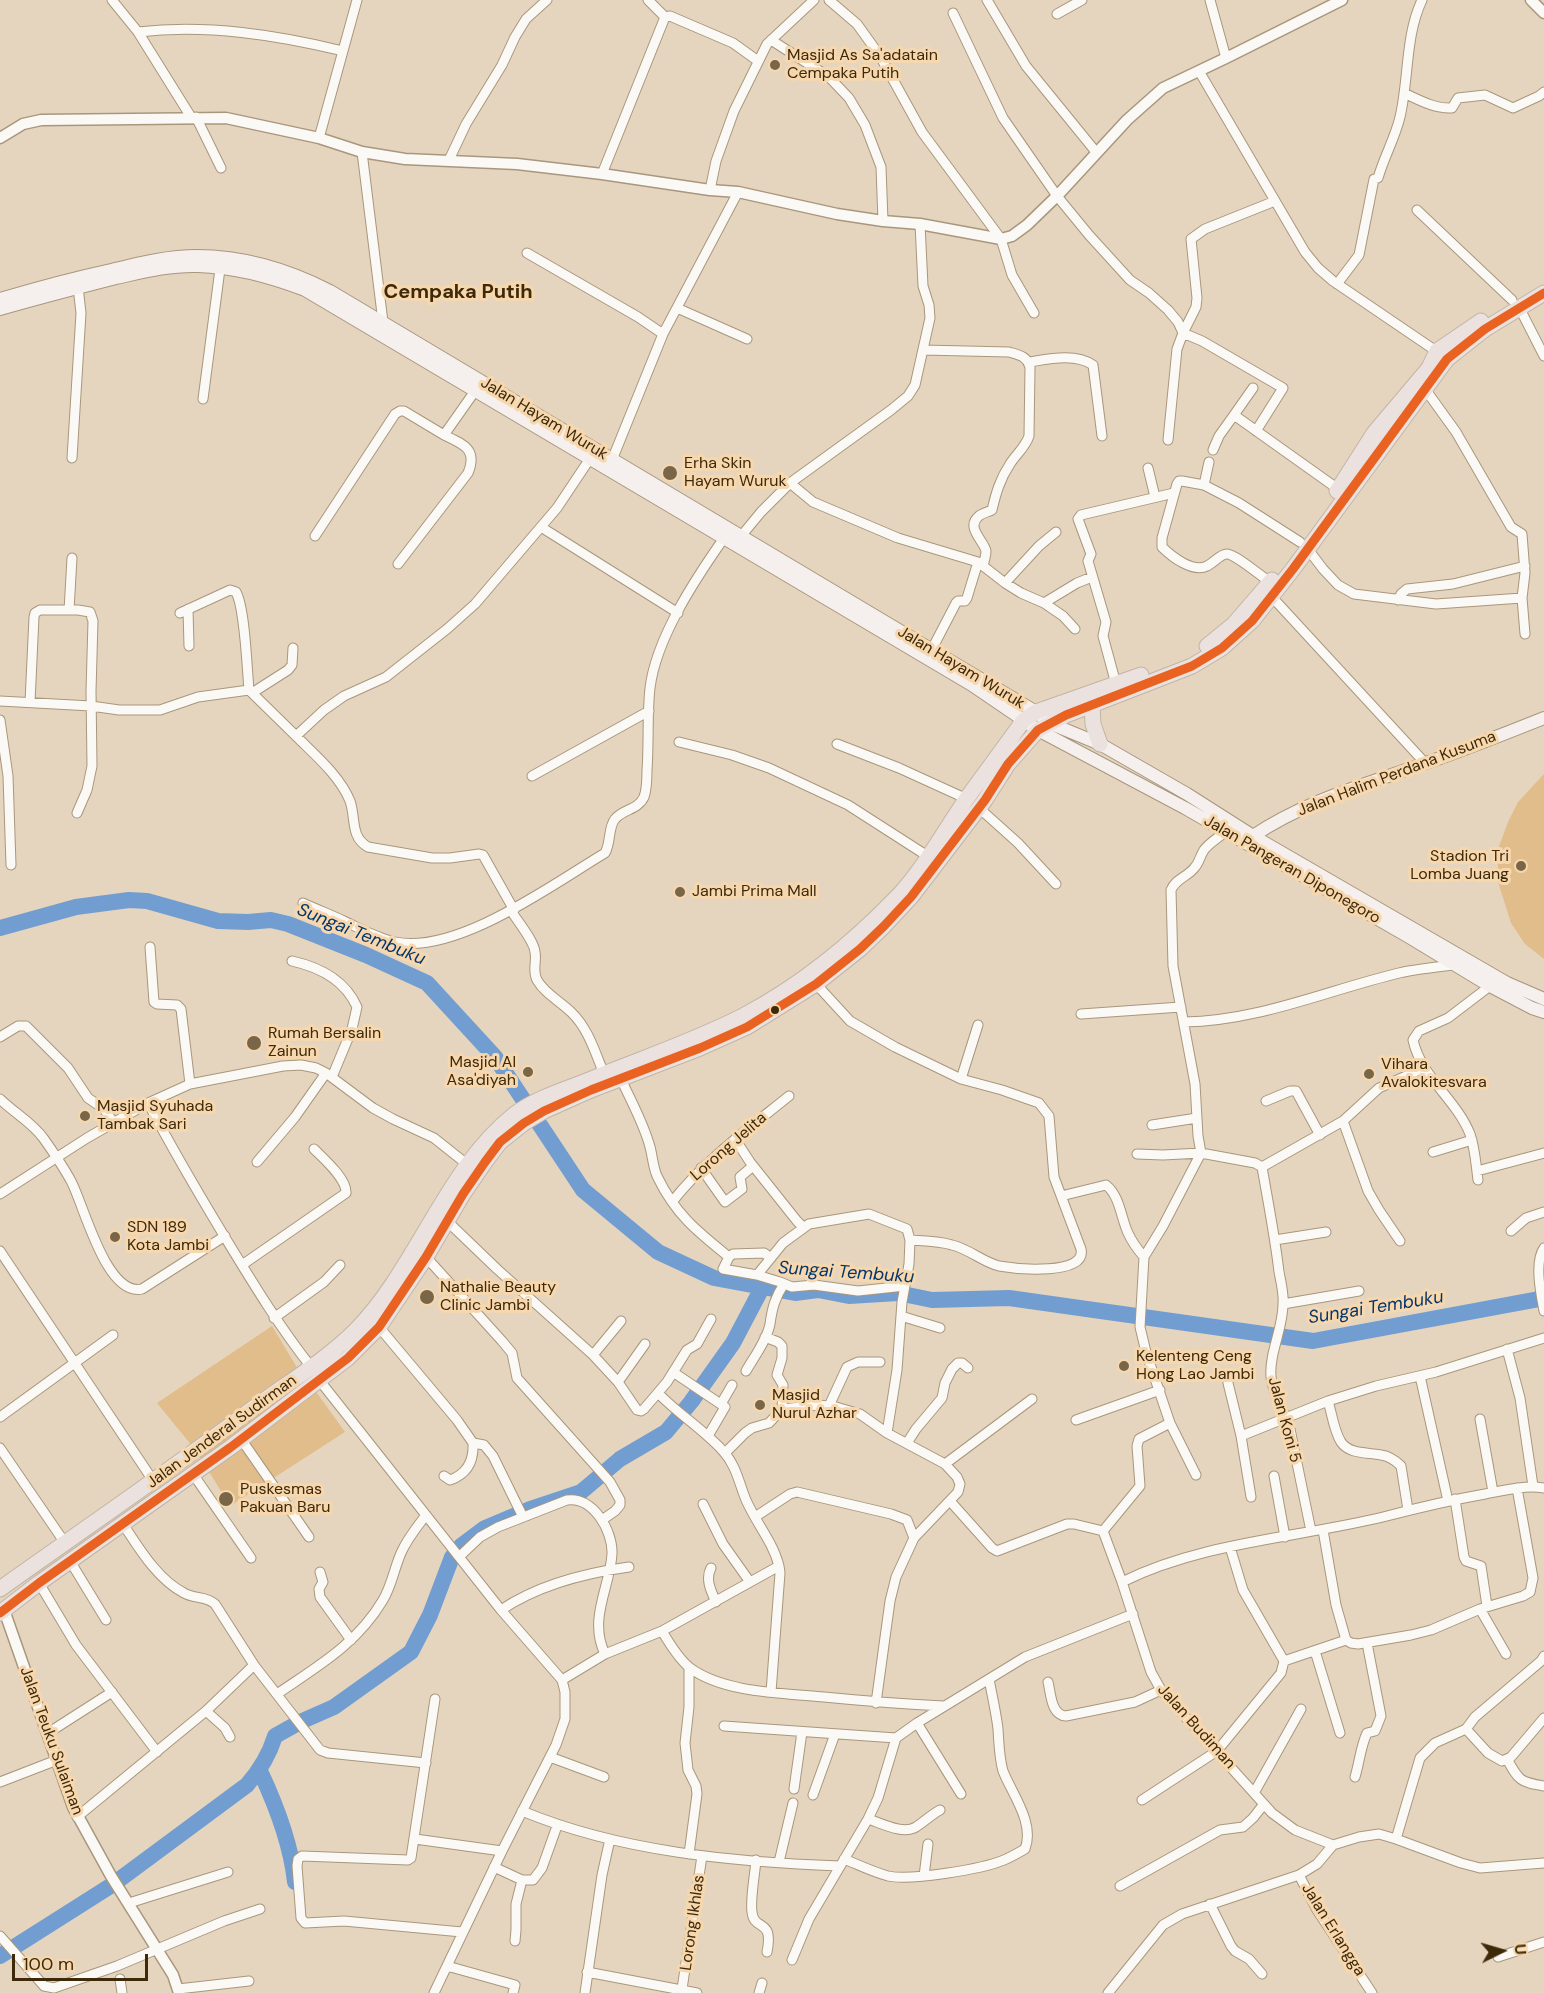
<!DOCTYPE html>
<style>
body{margin:0}
#map{position:relative;width:1544px;height:1993px;overflow:hidden;background:#e6d5be;font-family:"DM Sans",sans-serif}
canvas{display:block}
.north{position:absolute;left:1472px;top:1921px;width:60px;height:60px;-webkit-text-stroke:4px #f7d7ad;paint-order:stroke;rotate:85deg;font-size:16px;font-weight:700;line-height:24px;text-align:center;color:#3e2909}
.north::after{content:'';display:block;margin:auto;width:21px;height:27px;background:#3e2909;clip-path:polygon(50% 0,100% 100%,50% 72%,0 100%)}
.scale{position:absolute;left:12px;top:1954px;width:136px;height:27px;box-sizing:border-box;border:3px solid #3e2909;border-top:0;padding-left:8px;font-size:18px;line-height:21px;white-space:nowrap;color:#3e2909;-webkit-text-stroke:4px #f7d7ad;paint-order:stroke}
</style>
<div id="map">
<canvas width="1544" height="1993"></canvas>
<div class="north">U</div>
<div class="scale">100 m</div>
</div>
<script>
const g = document.querySelector('canvas').getContext('2d');
g.lineJoin = 'round';
function paint(path, color) { g.fillStyle = color; g.fill(path, 'evenodd'); }
function strokePath(path, color, width, dash) { g.strokeStyle = color; g.lineWidth = width; g.lineCap = dash ? 'butt' : 'round'; g.setLineDash(dash || []); g.stroke(path); }
function write(font, color, halo, rows, align = 'center') {
  g.font = font + ' "DM Sans",sans-serif'; g.lineWidth = 6; g.setLineDash([]); g.textBaseline = 'middle'; g.strokeStyle = halo; g.fillStyle = color; for (const [text, x, y, turn = 0] of rows) {
    g.save(); g.translate(x, y); g.rotate((+turn || 0) * Math.PI / 180); g.textAlign = isNaN(turn) ? turn : align; if (halo) g.strokeText(text, 0, 0); g.fillText(text, 0, 0); g.restore();
  }
}
paint(new Path2D(`
 M1544,774V959L1525,944L1511,923L1498,882V849L1508,822L1518,802Z
 M272,1326L301,1374L304,1375L345,1432L230,1506L197,1452L157,1403Z`), '#e0bd8b');
strokePath(new Path2D(`
 M0,928L76,907L129,900L147,901L218,921L248,922L271,920L288,924L366,955L427,983L495,1057L583,1190L658,1252L714,1278L795,1293L818,1290L849,1296L898,1293L932,1300L1009,1298L1313,1341L1544,1298
 M461,1546L485,1528L530,1509L581,1492L620,1459L666,1432L691,1402L733,1343L763,1286
 M260,1771C276,1805 291,1844 295,1882
 M0,1956L112,1885L247,1785C260,1770 269,1756 275,1736L300,1722L334,1707L411,1652L430,1615L452,1557`), '#729dd0', 16);
const minor = new Path2D(`
 M112,0L138,32L191,117
 M648,0L665,17L670,16L733,43L758,61
 M829,0L857,24L880,56L922,132L1001,239L1012,275L1034,313
 M987,0L1026,66L1096,152
 M1210,0L1226,58
 M953,13L1003,118L1057,196L1089,235L1130,280L1149,293L1168,310L1178,322L1183,333L1177,349L1168,440
 M1057,14L1082,0
 M138,32C207,24 277,35 343,51
 M771,40L829,77L849,98L865,125L881,167L883,221
 M1199,71L1305,252L1318,268L1333,281L1439,353
 M1404,93C1419,100 1435,109 1452,108L1458,98L1485,95L1513,108L1539,96L1544,92
 M196,117L221,168
 M319,138L357,0
 M362,152L383,322
 M449,160L466,124L502,65L515,37L526,19L547,0
 M602,174L665,17
 M710,190L716,161L734,111L767,44L814,0
 M1417,210L1512,300
 M527,253L638,317L663,334
 M1337,284L1359,255L1374,179L1378,178C1384,157 1395,138 1400,117C1409,79 1405,36 1422,0
 M1519,307L1544,356
 M677,308L747,339
 M923,350L1009,352C1019,355 1027,356 1030,367L1029,436C1025,448 1016,454 1010,464C1000,479 996,493 992,510C988,512 982,513 979,516C965,527 984,541 986,551C986,556 984,561 983,566
 M1029,362C1049,359 1075,353 1093,365L1102,436
 M1425,389L1456,432L1511,527L1522,534L1525,573L1522,598L1525,634
 M203,399L220,269
 M1234,415L1253,388
 M1256,431L1283,388L1202,341L1183,333L1196,307L1197,298L1191,239L1205,229L1275,201
 M1213,450L1219,436L1234,415L1338,489
 M72,458L81,313L78,287
 M1209,462L1204,485L1239,503L1300,542
 M610,465L663,334L738,192
 M1148,468L1155,497
 M790,483L813,502L898,538L978,562L1005,583L1039,546L1056,532
 M1204,485L1182,481H1179L1177,484L1162,538V547C1172,557 1193,573 1207,566C1214,563 1220,554 1227,554C1235,554 1262,577 1270,582
 M541,527L678,613
 M742,535L761,512L790,483L891,410L908,396L915,385L930,318L929,305L923,286L920,224
 M315,536L395,414L400,411H404L444,435
 M1307,548L1323,569L1338,585L1354,594L1436,604L1522,598
 M398,564L468,473C478,449 463,444 444,435L475,391
 M1005,583L1021,593L1044,603L1077,583L1092,577
 M1272,597L1426,764
 M1398,600L1401,594L1407,589L1453,584L1525,566
 M1044,603L1063,616L1075,629
 M188,609L189,646
 M69,610L72,558
 M180,613L230,590L236,592C245,608 247,669 249,690
 M932,649L956,603L958,601H965L967,598L978,562
 M1116,684L1103,636L1106,622L1088,561L1091,554L1078,519L1081,515L1174,493
 M252,693L288,670L292,665L293,648
 M0,701L91,706L119,710H160L198,697L249,690L296,736L324,710L344,696L386,677L447,629L475,604L557,508L593,454
 M30,702L34,617L35,613L40,610H78L90,612L93,621L91,691L92,766L87,790L77,813
 M0,720L8,776L11,865
 M296,736C315,755 340,776 350,801C356,818 350,837 368,847L432,858H450L479,854L483,855L514,910
 M679,742L732,755L769,768L848,805L929,857
 M837,744L899,768L967,799
 M532,776L649,711
 M979,808L1018,843L1056,884
 M303,903C316,909 331,915 344,921C361,929 377,938 395,942C457,955 553,884 605,853C611,843 608,827 615,819C623,809 638,810 644,797C647,789 647,779 647,770C649,743 647,715 650,688C656,638 696,578 724,538
 M512,912C518,922 534,941 535,952C537,962 532,970 537,980C545,994 560,1001 571,1012C588,1028 595,1052 604,1074
 M150,947L154,1002L157,1004L177,1005L181,1009L190,1084
 M292,961C319,967 345,980 357,1007L352,1029L332,1077
 M816,984L850,1021L895,1047L961,1079L1002,1090L1039,1103L1049,1116L1054,1177L1081,1249C1087,1276 1016,1269 999,1266C983,1262 969,1249 952,1245C939,1241 924,1241 910,1240
 M1081,1014L1181,1007
 M1184,1022C1259,1021 1328,990 1399,973C1417,969 1436,967 1454,965
 M0,1037L18,1026H26L68,1068L88,1098L104,1109L114,1123
 M621,1079C631,1101 644,1124 650,1147C653,1158 653,1169 658,1178C676,1215 698,1232 729,1257
 M961,1079L978,1025
 M0,1099C14,1113 32,1122 44,1139C53,1152 63,1166 71,1181C84,1205 106,1297 142,1289L225,1236
 M1266,1101L1290,1091H1296L1320,1135
 M148,1103C172,1148 197,1191 223,1234C251,1280 278,1325 312,1368
 M1343,1121L1368,1191L1379,1210L1400,1241
 M1152,1125L1197,1118
 M735,1139L750,1162L797,1221L803,1227
 M1433,1152L1472,1140
 M1137,1154L1163,1155L1201,1153L1255,1163L1262,1167
 M257,1162L295,1117L326,1073
 M1262,1167C1268,1202 1275,1237 1279,1272C1281,1282 1284,1294 1283,1304C1283,1329 1269,1353 1271,1377C1273,1396 1285,1411 1290,1429L1311,1531
 M1262,1167L1343,1121L1379,1088L1424,1068
 M701,1168L725,1202L742,1189L740,1177L753,1166
 M1477,1171L1544,1153
 M1478,1180C1476,1165 1475,1148 1470,1134C1456,1099 1421,1077 1413,1040L1419,1031L1448,1018L1490,986
 M0,1194L87,1138L148,1103L190,1084L283,1066L301,1065L316,1068L326,1073L373,1108L393,1119L434,1138L468,1165
 M1061,1196L1106,1185C1120,1196 1121,1218 1128,1233C1132,1242 1138,1250 1144,1257
 M672,1202C705,1160 748,1129 789,1096
 M447,1221L497,1269L593,1355L618,1382L645,1344
 M1511,1231L1526,1218L1544,1212
 M1275,1240L1326,1232
 M1544,1248C1534,1262 1541,1295 1544,1311
 M0,1251L154,1482
 M426,1257L502,1341L512,1353L517,1378L610,1482L620,1500V1505L615,1511L602,1520
 M771,1258L764,1253L733,1254L729,1257L723,1269L757,1275L783,1243L809,1224L869,1214L907,1229L910,1240L909,1264L902,1302L897,1370L887,1433
 M242,1265L346,1193C347,1179 324,1159 314,1149
 M757,1275L780,1282L792,1287L814,1285L858,1291L905,1286
 M1283,1304L1359,1291
 M901,1316L940,1328
 M274,1318L324,1282L340,1265
 M379,1327L457,1420L473,1443C474,1461 467,1474 450,1480L444,1476
 M765,1337L778,1342L782,1346V1358L777,1375L783,1385L782,1409
 M1507,1349L1520,1398L1533,1486
 M593,1355L621,1321
 M746,1371C754,1357 767,1340 770,1324C772,1309 775,1297 784,1284
 M673,1372L725,1407L708,1436
 M1420,1376L1448,1501
 M320,1381L501,1610L562,1680L565,1692V1719L556,1745L502,1851L434,1993
 M618,1382L637,1410L641,1411L644,1409L667,1382L687,1350L697,1344L711,1319
 M1228,1383L1241,1436L1251,1497
 M658,1393C678,1414 703,1429 723,1451C736,1465 739,1483 746,1500C756,1523 773,1542 779,1566L662,1631
 M1328,1401C1332,1414 1334,1431 1341,1442C1350,1455 1368,1452 1381,1455C1389,1456 1395,1460 1401,1466L1408,1510
 M721,1404L732,1385
 M829,1406L847,1367L858,1362H880
 M0,1417L113,1335
 M1480,1419L1493,1492
 M1076,1420L1160,1390
 M1241,1436L1328,1401L1376,1386L1436,1372L1544,1338
 M241,1439L309,1537
 M473,1443L484,1445L493,1456L523,1517
 M907,1443L916,1429L942,1398L945,1383L952,1369L958,1363H962L968,1368
 M0,1448L65,1543
 M725,1453L745,1433L752,1428L769,1423L782,1409L819,1405L836,1407L860,1414L887,1433L945,1464L957,1477L960,1484L958,1492L914,1538
 M945,1464L1032,1399
 M193,1474L251,1558
 M1196,1475L1170,1423L1146,1352L1140,1327L1144,1257L1163,1226L1201,1153L1198,1136L1195,1084L1173,966L1171,890C1176,878 1188,877 1195,867C1199,863 1200,856 1204,850C1209,843 1218,838 1225,832
 M1274,1476L1285,1537
 M1455,1499L1464,1557L1466,1561L1481,1566L1487,1606
 M950,1501L992,1548L997,1551L1067,1524H1074L1103,1531
 M703,1504L723,1544L750,1582
 M755,1517L790,1494L797,1492L891,1514L907,1520L914,1538L896,1577L890,1601L876,1703
 M123,1524C139,1548 157,1579 184,1593C194,1599 206,1596 215,1604L254,1665L320,1750L328,1753L426,1763
 M1323,1530L1336,1605L1346,1640
 M1103,1531L1122,1582L1151,1672L1161,1690L1272,1813L1295,1830L1333,1845
 M1103,1531L1140,1486L1137,1446L1139,1439L1170,1423
 M460,1556L480,1537L498,1527L567,1500C593,1496 613,1531 612,1554C610,1587 588,1619 605,1654
 M70,1561L106,1620
 M711,1568C705,1579 711,1591 716,1602
 M320,1572L323,1582L319,1589L320,1597L351,1640
 M1122,1582C1203,1542 1296,1538 1383,1517C1417,1508 1451,1500 1485,1494C1505,1490 1525,1485 1544,1488
 M39,1583L76,1645L157,1752
 M1480,1609L1506,1654
 M501,1610C538,1585 585,1573 629,1567
 M1315,1651L1340,1733
 M1544,1656L1541,1661L1475,1717L1466,1729L1488,1753L1502,1761L1511,1757L1544,1718
 M1284,1661L1346,1640L1351,1643L1358,1644L1411,1635L1431,1630L1480,1609L1523,1596L1530,1592L1533,1578L1517,1488
 M562,1680L605,1654L662,1631C669,1643 679,1659 690,1668C724,1693 783,1693 824,1697C864,1701 903,1704 944,1706
 M1048,1682C1051,1694 1051,1715 1066,1716L1135,1702L1161,1690
 M771,1692L780,1573L779,1566
 M277,1694C318,1666 357,1644 383,1600C392,1585 394,1569 401,1553C407,1539 417,1527 426,1515
 M435,1699L411,1858L408,1860L302,1856L298,1859L297,1866L301,1918L305,1923L344,1921L462,1932
 M206,1711L225,1728L230,1737
 M917,1723L961,1794
 M724,1726L896,1738
 M48,1733L112,1692
 M550,1757L604,1777
 M1507,1759C1519,1781 1520,1782 1544,1786
 M1355,1777C1359,1764 1361,1745 1367,1733L1375,1731L1381,1716L1367,1643
 M0,1782L57,1760
 M794,1789L802,1732
 M1254,1793L1301,1709
 M813,1795L835,1734
 M1142,1800L1217,1751L1281,1673L1284,1661L1243,1590L1230,1547
 M522,1811C621,1852 734,1862 840,1866
 M77,1817L206,1711L254,1665
 M868,1819C881,1823 903,1835 916,1827C925,1821 931,1815 940,1810
 M415,1839L502,1851
 M1396,1839L1420,1758L1435,1743L1466,1729
 M689,1854L697,1794L696,1786L688,1770L685,1743L689,1707V1667
 M844,1859C859,1865 873,1872 888,1876C911,1881 982,1869 1004,1860C1011,1857 1018,1853 1025,1849C1035,1823 1012,1794 1003,1771C999,1757 999,1743 998,1729C996,1712 992,1695 989,1679
 M756,1860C755,1874 750,1899 752,1912C754,1932 774,1917 767,1952
 M779,1862L793,1803
 M494,1867L522,1880H533L542,1868L557,1826
 M924,1876L928,1844
 M1120,1886L1220,1830L1243,1827L1253,1818L1264,1804
 M129,1903L228,1872
 M1210,1904L1231,1946L1235,1951L1249,1959L1262,1974
 M0,1936L44,1986L54,1988L117,1966L224,1921L260,1909
 M515,1941L516,1930V1904L522,1880
 M1498,1957L1544,1942
 M792,1960L809,1919L868,1819L878,1798L896,1738L917,1723L1025,1657L1133,1614
 M447,1966L515,1985L513,1993
 M587,1972L697,1993
 M120,1979L122,1993
 M178,1989L249,1981
 M682,1989L702,1856
 M585,1993L602,1875L610,1839
 M759,1993L762,1983
 M1108,1993L1163,1925L1182,1914L1299,1875
 M1372,1993L1317,1910L1299,1875L1317,1864L1333,1845L1359,1837L1379,1834L1396,1839L1461,1863L1480,1868L1544,1863`);
const tertiary = new Path2D(`
 M1531,0L1544,13
 M0,138L23,124L41,120L226,118L319,138L362,152L405,159L517,164L602,174L710,190L738,192L837,214L883,221L920,224L1001,239L1012,236L1027,225L1057,196L1127,120L1163,88L1226,58L1342,0
 M4,1610L73,1807L111,1876L173,1975L179,1993`);
const secondary = new Path2D(`
 M0,299C37,288 74,278 111,270C140,263 168,256 197,256C244,256 289,270 330,291L1036,712L1049,723L1100,744L1187,794L1253,836L1507,983L1544,999
 M0,309C39,298 77,288 116,278C143,272 170,265 198,266C235,267 271,277 305,290L972,685L1038,730L1185,808L1409,937L1490,986L1532,1008L1544,1012
 M1253,836C1305,801 1364,785 1423,764C1464,750 1504,734 1544,718`);
const trunk = new Path2D(`
 M1337,491L1374,433L1429,368L1437,351L1481,321
 M1207,646L1234,624L1272,580
 M1092,705L1093,724L1100,744
 M0,1589C84,1529 169,1471 252,1409C287,1383 325,1361 356,1330C417,1268 446,1168 515,1114C535,1099 561,1091 584,1082C637,1060 692,1042 743,1016C802,985 854,942 900,894C926,865 945,830 967,798C986,772 1005,746 1024,720L1036,712L1141,675
 M0,1613L39,1583L231,1447L348,1358L379,1327L426,1257L463,1194L485,1162L500,1142L524,1123L544,1111L591,1090L700,1048L747,1027L816,984L860,949L884,926L911,897L985,800L1008,764L1038,730L1066,715L1192,666L1222,648L1252,621L1293,569L1447,359L1485,329L1544,293`);
strokePath(minor, '#a8977d', 11);
strokePath(tertiary, '#a8977d', 13);
strokePath(secondary, '#a8977d', 14);
strokePath(trunk, '#c1b5a5', 17);
strokePath(minor, '#fbf9f5', 9);
strokePath(tertiary, '#fbf9f5', 10);
strokePath(secondary, '#f5efed', 12);
strokePath(trunk, '#ebe1de', 15);
strokePath(new Path2D(`
 M0,1613L39,1583L231,1447L348,1358L379,1327L426,1257L463,1194L485,1162L500,1142L524,1123L544,1111L591,1090L700,1048L747,1027L816,984L860,949L884,926L911,897L985,800L1008,764L1038,730L1066,715L1192,666L1222,648L1252,621L1293,569L1447,359L1485,329L1544,293`), '#e96221', 9);
for (const [x, y, r, color] of [
 [775,65,6,"#796548"],
 [670,473,8,"#796548"],
 [1521,866,6,"#796548"],
 [680,892,6,"#796548"],
 [775,1010,5,"#3e2909"],
 [254,1043,8,"#796548"],
 [528,1072,6,"#796548"],
 [1369,1074,6,"#796548"],
 [85,1116,6,"#796548"],
 [115,1237,6,"#796548"],
 [427,1297,8,"#796548"],
 [1124,1366,6,"#796548"],
 [760,1405,6,"#796548"],
 [226,1499,8,"#796548"]
]) { const dot = new Path2D(); dot.arc(x, y, r, 0, 2 * Math.PI); g.fillStyle = color; g.fill(dot); strokePath(dot, '#f7d7ad', 2); }
write('16px', '#3e2909', '#f7d7ad', [
 ["Masjid As Sa'adatain",787,56],
 ["Cempaka Putih",787,74],
 ["Erha Skin",684,464],
 ["Hayam Wuruk",684,482],
 ["Stadion Tri",1509,857,"right"],
 ["Lomba Juang",1509,875,"right"],
 ["Jambi Prima Mall",692,892],
 ["Rumah Bersalin",268,1034],
 ["Zainun",268,1052],
 ["Masjid Al",516,1063,"right"],
 ["Asa'diyah",516,1081,"right"],
 ["Vihara",1381,1065],
 ["Avalokitesvara",1381,1083],
 ["Masjid Syuhada",97,1107],
 ["Tambak Sari",97,1125],
 ["SDN 189",127,1228],
 ["Kota Jambi",127,1246],
 ["Nathalie Beauty",440,1288],
 ["Clinic Jambi",440,1306],
 ["Kelenteng Ceng",1136,1357],
 ["Hong Lao Jambi",1136,1375],
 ["Masjid",772,1396],
 ["Nurul Azhar",772,1414],
 ["Puskesmas",240,1490],
 ["Pakuan Baru",240,1508]
], 'left');
write('16px', '#3e2909', '#f7d7ad', [
 ["Jalan Hayam Wuruk",544,419,31],
 ["Jalan Hayam Wuruk",961,668,31],
 ["Jalan Halim Perdana Kusuma",1397,774,-21],
 ["Jalan Pangeran Diponegoro",1292,870,30],
 ["Lorong Jelita",729,1147,-41],
 ["Jalan Koni 5",1284,1420,75],
 ["Jalan Jenderal Sudirman",222,1432,-36],
 ["Jalan Budiman",1196,1727,48],
 ["Jalan Teuku Sulaiman",51,1741,70],
 ["Lorong Ikhlas",693,1923,-82],
 ["Jalan Erlangga",1333,1930,58]
]);
write('italic 18px', '#05366b', '#f7d7ad', [
 ["Sungai Tembuku",361,935,22],
 ["Sungai Tembuku",846,1273,4],
 ["Sungai Tembuku",1376,1308,-9]
]);
write('bold 20px', '#3e2909', '#f7d7ad', [
 ["Cempaka Putih",458,293]
]);
</script>
